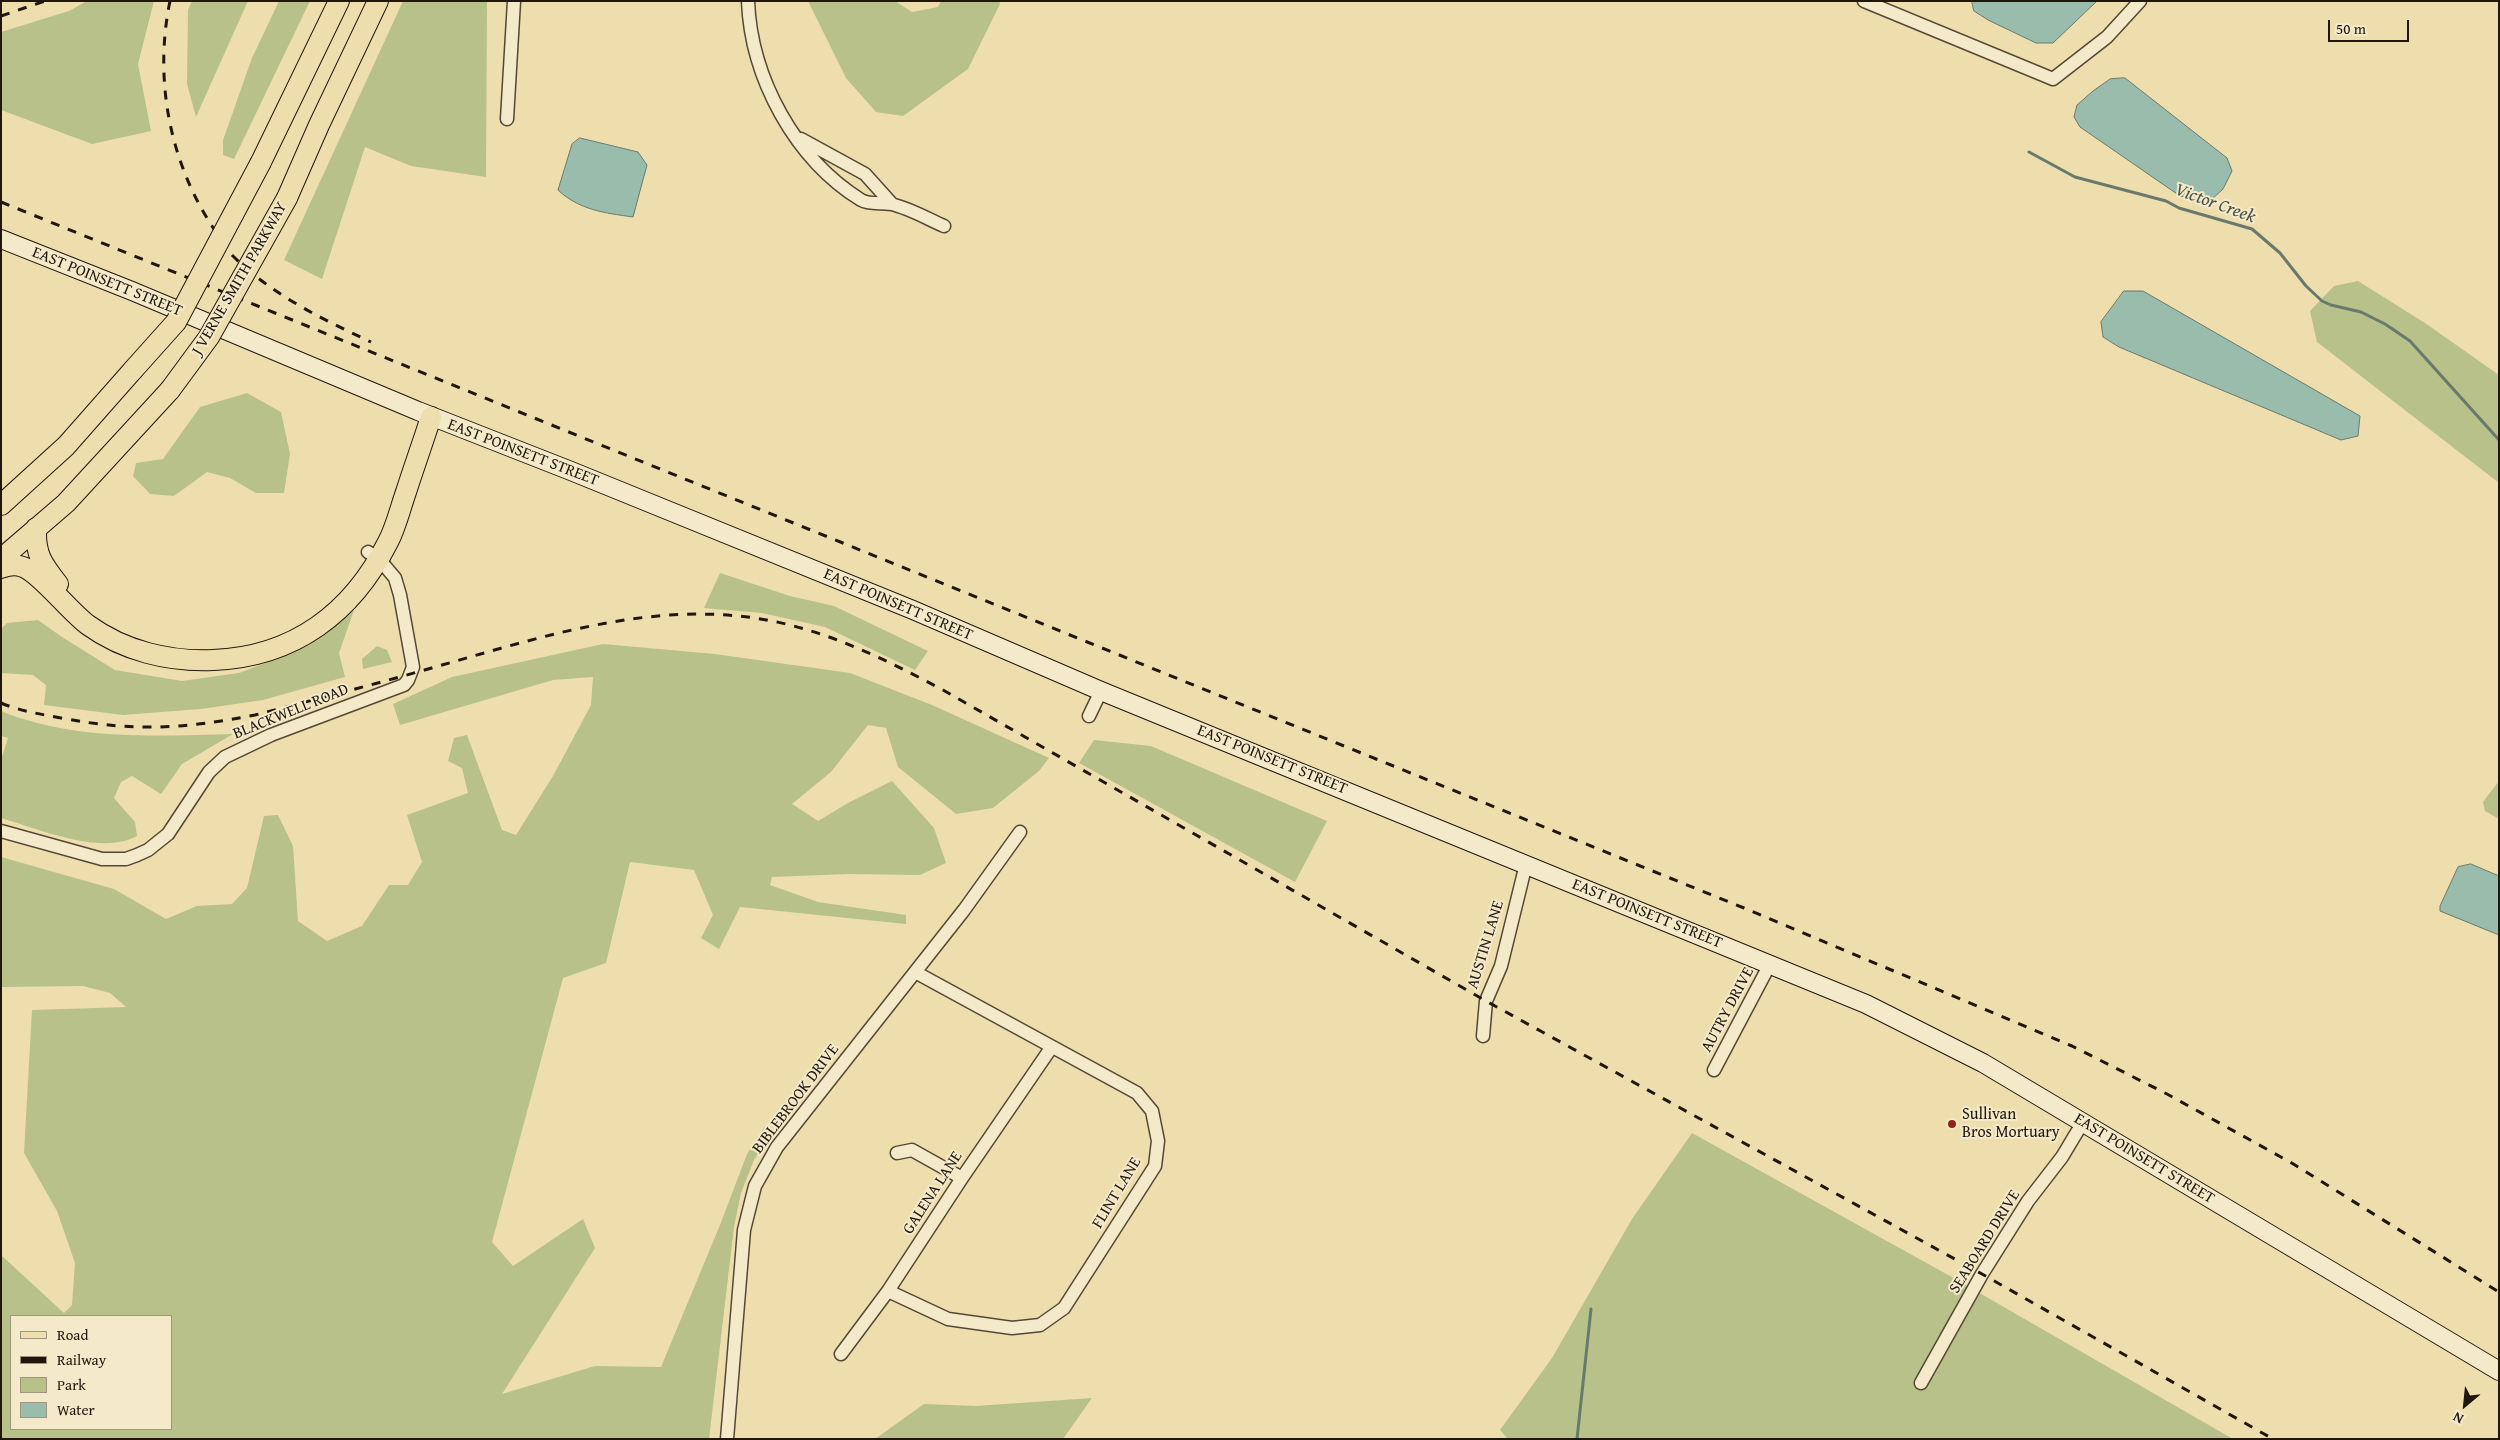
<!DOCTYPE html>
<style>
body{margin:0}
#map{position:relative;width:2500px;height:1440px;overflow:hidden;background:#eedeae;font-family:"Gentium Book Plus",serif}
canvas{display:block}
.frame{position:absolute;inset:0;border:2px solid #21160b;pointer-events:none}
.legend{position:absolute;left:10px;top:1315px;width:162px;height:115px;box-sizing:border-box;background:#f4eaca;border:1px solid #a0957e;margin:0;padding:6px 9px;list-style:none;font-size:15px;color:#21160b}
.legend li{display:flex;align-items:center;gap:10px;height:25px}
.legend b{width:25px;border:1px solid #a0957e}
.north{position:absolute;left:2440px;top:1380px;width:50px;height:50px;-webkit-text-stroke:4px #f4eaca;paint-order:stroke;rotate:208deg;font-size:14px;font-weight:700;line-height:20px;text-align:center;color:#21160b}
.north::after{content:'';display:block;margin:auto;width:18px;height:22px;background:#21160b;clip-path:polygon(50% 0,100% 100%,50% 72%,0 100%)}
.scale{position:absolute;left:2328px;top:20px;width:81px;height:22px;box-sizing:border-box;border:2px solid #21160b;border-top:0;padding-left:6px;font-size:15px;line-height:18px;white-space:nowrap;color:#21160b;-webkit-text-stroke:4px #f4eaca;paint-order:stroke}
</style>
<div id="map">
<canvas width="2500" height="1440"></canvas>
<div class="frame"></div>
<ul class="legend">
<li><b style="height:6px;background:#eedeae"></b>Road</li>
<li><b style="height:6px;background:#21160b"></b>Railway</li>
<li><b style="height:14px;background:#b8c18a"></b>Park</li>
<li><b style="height:14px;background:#99bcad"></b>Water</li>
</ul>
<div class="north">N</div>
<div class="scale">50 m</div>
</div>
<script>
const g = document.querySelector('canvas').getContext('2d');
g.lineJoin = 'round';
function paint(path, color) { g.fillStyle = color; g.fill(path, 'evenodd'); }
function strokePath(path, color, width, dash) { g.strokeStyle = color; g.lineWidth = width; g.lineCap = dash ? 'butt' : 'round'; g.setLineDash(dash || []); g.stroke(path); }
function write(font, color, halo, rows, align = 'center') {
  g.font = font + ' "Gentium Book Plus",serif'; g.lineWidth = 4; g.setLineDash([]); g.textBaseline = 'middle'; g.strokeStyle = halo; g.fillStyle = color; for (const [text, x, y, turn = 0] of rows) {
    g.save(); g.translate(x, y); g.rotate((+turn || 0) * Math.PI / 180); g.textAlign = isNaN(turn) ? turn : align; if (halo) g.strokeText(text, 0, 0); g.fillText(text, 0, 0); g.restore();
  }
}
paint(new Path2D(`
 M87,1H154L138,64L151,131L92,144L1,110V32L69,11Z
 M192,1H248L196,117L187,84L188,10Z
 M279,1H310L234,159L223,155V140L252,58Z
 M403,1H487L486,177L411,166L365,147L322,279L284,260Z
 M808,1H895L912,12L938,7L941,1H999L1000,4L968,69L903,116L876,112L846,78Z
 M2358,281L2425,323L2499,375V483L2317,342L2310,311L2334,286Z
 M247,393L281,412L290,454L284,493H256L230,478L207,472L174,496L150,494L133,476L136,463L163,459L200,407Z
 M720,573L790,596L834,606L928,651L915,670L825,627L762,613L704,608Z
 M354,610L339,653L345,677L263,700L201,709L123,715L44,705L46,685L33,675L1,673V629L7,623L38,620L62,637L115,670L182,681L239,673L294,652Z
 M603,644L715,654L850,673L932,705L1049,758L1039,771L993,808L956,814L898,767L886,728L868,725L831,772L792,804L818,821L848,803L892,781L934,828L946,863L920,875L848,874L772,877L770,885L818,902L906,915V924L740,907L719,949L701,938L713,915L694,870L630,862L606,963L563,978L492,1242L513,1266L583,1219L595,1248L502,1394L595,1366L661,1367L720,1225L747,1154L765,1126L773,1131L754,1160L741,1193L734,1227L709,1439H1V1255L64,1313L72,1305L75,1263L57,1211L24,1153L32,1010L126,1007L110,993L83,986L1,987V857L114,889L166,919L197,906L232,904L247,888L264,816L278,815L293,846L298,921L327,941L362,926L389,885H408L422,862L407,815L468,793L462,768L448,761L454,738L467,735L502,830L516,835L553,776L591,705L593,677L553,680L400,725L393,704L452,677ZM11,1316H171V1429H11Z
 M377,646L387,650L392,662L363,669L362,659Z
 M1,711C75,741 156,736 233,734L182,764L161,794L132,776L121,782L114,798L135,822L137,836C101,856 39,829 1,818V760L8,738L1,736Z
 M1094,740L1151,746L1327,821L1295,882L1079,763Z
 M2499,781V819L2485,811L2483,802Z
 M1692,1133L1950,1276L2233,1439H1508L1500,1430L1552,1358L1632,1219Z
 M1092,1398L1063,1439H875L924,1404L976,1406Z`), '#b8c18a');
const water = new Path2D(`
 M1972,1H2097L2053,43H2036L1988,20L1974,11Z
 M2125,78L2227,158L2232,171L2223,189L2210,201L2180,196L2080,127L2074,117L2077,105L2093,91L2110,79Z
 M580,138L638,152L647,165L633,217C605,213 579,210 558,190L572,144Z
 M2124,291H2143L2360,416L2358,436L2341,440L2119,347L2103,337L2101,322Z
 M2471,864L2499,876V935L2440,911V906L2458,867Z`);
paint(water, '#99bcad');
strokePath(water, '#697a6c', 1);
strokePath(new Path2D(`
 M2029,152L2075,177L2166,201L2179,208L2252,229L2280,253L2306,286L2322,301L2331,305L2361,312L2385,324L2410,341L2499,440
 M1577,1439L1591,1309`), '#697a6c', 3);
const street = new Path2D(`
 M748,1C751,78 795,159 861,200C869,205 882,202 891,204C909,208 928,219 944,226
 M1864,1L2053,79L2107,37L2140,1
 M507,119L514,1
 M801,139L865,174L892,204
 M1089,716L1101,691
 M1,831L102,859H126L137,855L148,850L168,834L209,772L225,757L271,735L404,685L408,680L413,667L400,595L395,578L379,559L368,552
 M1483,1036L1486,1001L1501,966L1526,864
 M1714,1070L1770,964
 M897,1153L912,1150L962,1178
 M888,1291L948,1319L1012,1328L1040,1325L1064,1308L1155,1166L1158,1141L1152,1111L1137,1093L915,972
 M841,1354L888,1291L962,1178L1051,1048
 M1921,1383L1982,1274L2028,1201L2062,1157L2083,1122
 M727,1439L744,1230L755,1186L777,1147L964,910L1020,832`);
const secondary = new Path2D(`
 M1,239L132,291L418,411L571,471L913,610L1101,691L1866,1004L1983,1063L2499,1371`);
const primary = new Path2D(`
 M261,162L339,1
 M287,198L319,125L378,1
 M1,505L66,446L133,370
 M36,528C35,554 42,564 58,584
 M1,559L66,503L170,390
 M1,568C9,565 16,564 23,567C39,572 70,612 88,625C124,651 169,662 213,660C294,657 352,613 388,542C396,527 400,509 406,492C414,467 423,442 431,417`);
strokePath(street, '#544834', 15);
strokePath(secondary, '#21160b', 20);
strokePath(primary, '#21160b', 22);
strokePath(street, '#f4eaca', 12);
strokePath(secondary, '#f4eaca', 18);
strokePath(primary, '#eedeae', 20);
strokePath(new Path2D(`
 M170,1C154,78 169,160 212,226C217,234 222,244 228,251C268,293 320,318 371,342
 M1,16L45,1
 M1,202L1744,908L2072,1046L2167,1094L2290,1162L2499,1292
 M1,703C20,711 40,714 61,718C135,732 182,729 255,715C317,699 380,683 442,665C555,633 671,595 790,625C845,639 894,664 943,690L1486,1001L1982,1274L2273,1439`), '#21160b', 3, [9, 9]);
const primaryBridge = new Path2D(`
 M133,370L176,322L261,162
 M170,390L209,337L287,198`);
strokePath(primaryBridge, '#21160b', 22, []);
strokePath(primaryBridge, '#eedeae', 20);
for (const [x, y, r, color] of [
 [1952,1124,5,"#8f2418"]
]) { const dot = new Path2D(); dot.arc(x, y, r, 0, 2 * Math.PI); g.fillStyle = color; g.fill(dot); strokePath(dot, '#f4eaca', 2); }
write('16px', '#21160b', '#f4eaca', [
 ["J VERNE SMITH PARKWAY",240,279,-60],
 ["EAST POINSETT STREET",107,282,22],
 ["EAST POINSETT STREET",523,453,21],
 ["EAST POINSETT STREET",898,605,23],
 ["BLACKWELL ROAD",291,712,-22],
 ["EAST POINSETT STREET",1272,760,22],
 ["EAST POINSETT STREET",1647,914,22],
 ["AUSTIN LANE",1486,945,-73],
 ["AUTRY DRIVE",1728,1010,-62],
 ["BIBLEBROOK DRIVE",796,1099,-53],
 ["EAST POINSETT STREET",2144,1159,31],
 ["GALENA LANE",933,1193,-57],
 ["FLINT LANE",1117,1193,-59],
 ["SEABOARD DRIVE",1985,1242,-58]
]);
write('16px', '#21160b', '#f4eaca', [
 ["Sullivan",1962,1115],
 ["Bros Mortuary",1962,1133]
], 'left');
write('italic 18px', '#4b5044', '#f4eaca', [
 ["Victor Creek",2215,204,20]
]);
</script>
